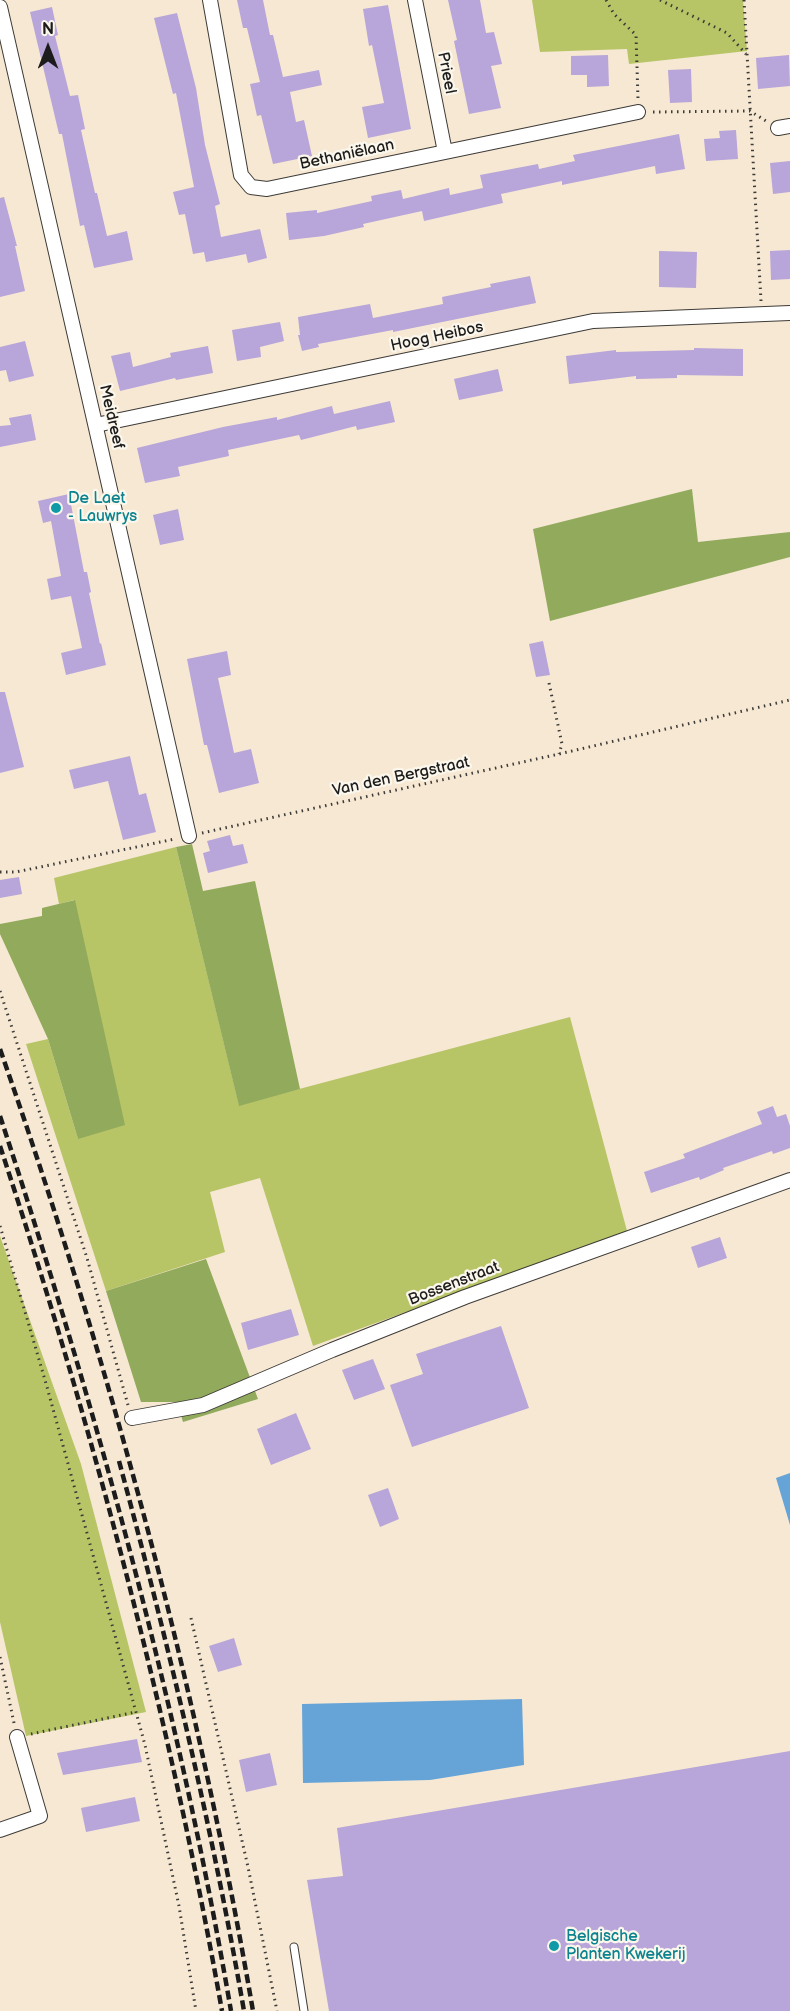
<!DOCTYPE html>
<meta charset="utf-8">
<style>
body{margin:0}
#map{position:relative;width:790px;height:2011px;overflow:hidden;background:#f7e8d3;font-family:"Balsamiq Sans",sans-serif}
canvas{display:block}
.north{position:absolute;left:18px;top:18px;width:60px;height:60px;-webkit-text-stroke:4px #fbf7ec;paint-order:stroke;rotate:0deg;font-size:16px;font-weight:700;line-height:24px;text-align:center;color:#1c1c1c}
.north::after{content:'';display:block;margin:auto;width:21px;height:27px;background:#1c1c1c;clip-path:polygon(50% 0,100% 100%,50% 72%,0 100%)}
</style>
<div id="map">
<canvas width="790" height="2011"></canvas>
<div class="north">N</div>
</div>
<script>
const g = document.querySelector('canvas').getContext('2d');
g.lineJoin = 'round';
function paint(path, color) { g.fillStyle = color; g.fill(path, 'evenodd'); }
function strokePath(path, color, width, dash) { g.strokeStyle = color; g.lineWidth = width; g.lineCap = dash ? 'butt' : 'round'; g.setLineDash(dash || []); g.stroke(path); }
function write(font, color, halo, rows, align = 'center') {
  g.font = font + ' "Balsamiq Sans",sans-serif'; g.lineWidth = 4.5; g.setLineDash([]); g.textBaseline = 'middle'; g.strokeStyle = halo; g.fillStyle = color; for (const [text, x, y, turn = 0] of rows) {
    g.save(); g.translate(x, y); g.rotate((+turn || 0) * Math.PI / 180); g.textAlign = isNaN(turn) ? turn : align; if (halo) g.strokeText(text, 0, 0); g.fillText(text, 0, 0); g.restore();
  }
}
paint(new Path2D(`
 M532,0H743L747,51L629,64L627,49L540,52Z
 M176,847L239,1105L570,1017L627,1231L313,1346L260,1178L210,1192L225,1252L106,1291L26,1044L48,1039L78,1139L74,900L59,904L54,878Z
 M0,1236L81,1464L146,1712L26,1736L0,1622Z`), '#b7c567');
paint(new Path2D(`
 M692,489L698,542L790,532V557L550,621L533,529Z
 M192,844L203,891L255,881L300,1089L239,1106L176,847Z
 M75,900L125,1125L78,1139L48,1039L0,934V924L42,916V908Z
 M206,1259L258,1399L183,1422L177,1402H141L106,1291Z`), '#91aa5c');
paint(new Path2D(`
 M790,1473V1525L776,1478Z
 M522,1699L524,1765L430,1780L303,1783L302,1704Z`), '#66a4d8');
paint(new Path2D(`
 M237,0H263L270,35H273L283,77L319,70L322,85L290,92L296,122L304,120L312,156L273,164L261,115L257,116L250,84L260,82L247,28H243Z
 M448,0H480L486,33L494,32L502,64L491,66L501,108L469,114L454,41L457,40Z
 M388,5L411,129L368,138L362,107L384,103L372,45L369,46L363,9Z
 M52,7L58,35L55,36L70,96L78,95L85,129L81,130L95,193H97L107,236L127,231L133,260L94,268L84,225L80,226L62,134H59L30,12Z
 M177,13L196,88L205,145L220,204L215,206L221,237L260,229L267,258L248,263L246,254L206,262L204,252L193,254L185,214L179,215L173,192L194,187L176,93L173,94L154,18Z
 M608,55L609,86L587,87V75H571V56Z
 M789,55L790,86L758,89L756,58Z
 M691,69L692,102L670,103L668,70Z
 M736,130L738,159L706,161L704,139L720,138L719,131Z
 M679,134L685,169L656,174L655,166L562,185V181L501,194L503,203L424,221L422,211L363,224L364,227L324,236L289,240L286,213L317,210V213L372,201L371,196L401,190L403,199L449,188L450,195L483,188L480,175L538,164L539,169L575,161L573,155Z
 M790,161V192L773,194L770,163Z
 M4,197L17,246H15L25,291L0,297V198Z
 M790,250V279L771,280L770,251Z
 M659,251L697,252L696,288L659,287Z
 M530,276L536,303L393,332V330L318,344L319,347L302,351L298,335H300L298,317L370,304L373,318L443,304L442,297L491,287L490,284Z
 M280,322L284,341L260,347L261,357L237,361L232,330Z
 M25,341L34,376L9,382L6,370L0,371V347Z
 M208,346L213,373L176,380L175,378L120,391L111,356L130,352L133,367L171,357L170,353Z
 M694,348L743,349V376L677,375V378L636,379V376L569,384L566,356L616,350V352L694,350Z
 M498,369L503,391L459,400L454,379Z
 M390,401L395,422L357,430L356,426L301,440L299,435L228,450L229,456L178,467L180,476L145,483L137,448L223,427L277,417V420L332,406L334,414Z
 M31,414L36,440L0,447V426L11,425L9,418Z
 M69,494L84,572H87L91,592L89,593L100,644L101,643L106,665L66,675L61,653L82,648L71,596L51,600L47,579L61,576L51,521L43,523L38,501Z
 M178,509L184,540L160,545L153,515Z
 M543,641L550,675L536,677L529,644Z
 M227,651L231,675L218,678L234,753L251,749L259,783L219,793L207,745H204L187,659Z
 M0,692H5L24,767L0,773Z
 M130,756L139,795L146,793L156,832L123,840L108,781L74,789L69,770Z
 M230,835L233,846L243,844L248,863L208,873L203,853L210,851L207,841Z
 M19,877L22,894L0,898V880Z
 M773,1106L777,1117L786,1114L790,1126V1148L773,1154L772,1151L723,1168L724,1170L700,1180L699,1177L651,1193L644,1172L685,1158L683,1154L762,1124L757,1112Z
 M720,1237L727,1258L698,1268L691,1247Z
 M291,1309L299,1335L248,1350L241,1323Z
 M501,1326L529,1408L412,1447L390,1385L423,1374L416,1354Z
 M373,1359L385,1389L354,1400L342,1370Z
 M296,1413L311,1449L271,1465L257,1429Z
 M388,1488L399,1519L380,1527L368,1495Z
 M234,1638L242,1665L218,1672L209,1646Z
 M137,1739L142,1762L63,1775L57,1753Z
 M790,1751V2011H329L307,1880L343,1876L337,1828Z
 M270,1753L277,1785L246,1792L239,1760Z
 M135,1797L140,1821L86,1832L81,1808Z`), '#b8a5d9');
const lane = new Path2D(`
 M294,1947L304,2011`);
const street = new Path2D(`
 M210,0L241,175L251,187L267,189L638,112
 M415,0L445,152
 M0,7L189,836
 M778,128L790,126
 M96,425L593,321L790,313
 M132,1418L203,1405L332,1350L465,1297L790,1180
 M0,1830L40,1816L17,1737`);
strokePath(lane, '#3d3b37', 9);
strokePath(street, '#3d3b37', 16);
strokePath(new Path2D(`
 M606,0L614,14L636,35L638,99
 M660,0L727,33L746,54
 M744,0L761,301
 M653,112L750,111L766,121
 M549,683L562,744L559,754
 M202,833L559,754L790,700
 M0,872H16L175,839
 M0,991L87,1258L128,1405
 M0,1226L47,1387L145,1745L179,1906L196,2011
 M191,1618L248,1867L277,2011
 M0,1657L14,1723
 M31,1734L136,1712`), '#3d3b37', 3, [1.5, 4.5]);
strokePath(lane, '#fff', 7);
strokePath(street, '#fff', 14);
strokePath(new Path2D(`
 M0,1049C109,1361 197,1685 253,2011
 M0,1116C96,1408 179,1707 231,2011
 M0,1146C93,1428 170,1718 222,2011
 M119,1461C168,1643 212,1826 244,2011`), '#1c1c1c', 4.5, [9, 4.5]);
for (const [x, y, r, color] of [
 [56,508,6,"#0f9aa8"],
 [554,1946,6,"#0f9aa8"]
]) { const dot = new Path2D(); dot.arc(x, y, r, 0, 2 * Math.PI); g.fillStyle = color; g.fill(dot); strokePath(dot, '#fbf7ec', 2); }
write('16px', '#1c1c1c', '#fbf7ec', [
 ["Prieel",446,73,79],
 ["Bethaniëlaan",347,155,-12],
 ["Hoog Heibos",437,337,-12],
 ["Meidreef",111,417,77],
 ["Van den Bergstraat",401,777,-12],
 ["Bossenstraat",454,1284,-21]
]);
write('16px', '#0d838f', '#fbf7ec', [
 ["De Laet",68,499],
 ["- Lauwrys",68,517],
 ["Belgische",566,1937],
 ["Planten Kwekerij",566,1955]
], 'left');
</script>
